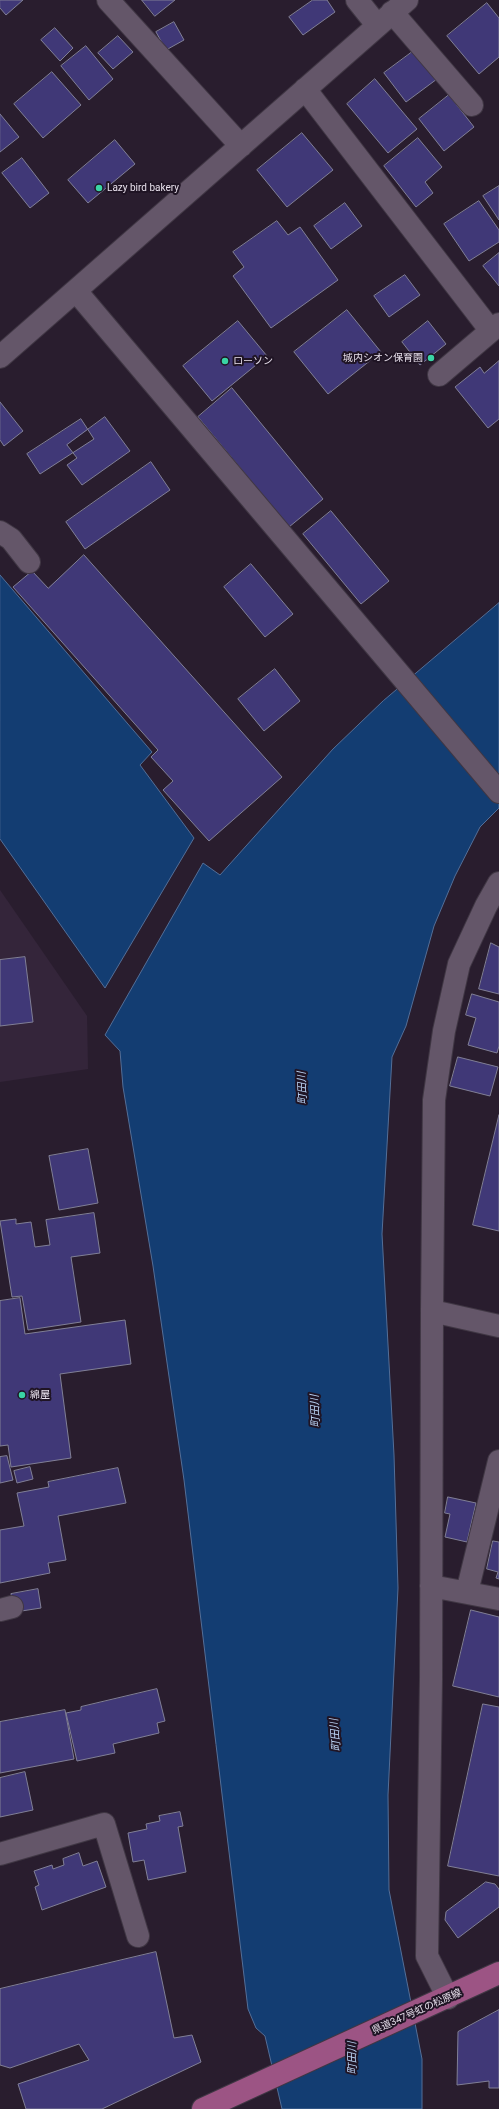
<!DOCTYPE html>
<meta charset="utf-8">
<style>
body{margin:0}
canvas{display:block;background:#291d2e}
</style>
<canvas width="499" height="2109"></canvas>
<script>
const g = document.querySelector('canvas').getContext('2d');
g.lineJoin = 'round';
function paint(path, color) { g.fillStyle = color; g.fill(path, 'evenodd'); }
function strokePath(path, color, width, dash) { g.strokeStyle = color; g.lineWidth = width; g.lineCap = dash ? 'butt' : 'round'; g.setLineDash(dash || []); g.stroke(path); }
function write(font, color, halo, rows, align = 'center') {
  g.font = font + ' Roboto,"Noto Sans JP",sans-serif'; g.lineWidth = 4; g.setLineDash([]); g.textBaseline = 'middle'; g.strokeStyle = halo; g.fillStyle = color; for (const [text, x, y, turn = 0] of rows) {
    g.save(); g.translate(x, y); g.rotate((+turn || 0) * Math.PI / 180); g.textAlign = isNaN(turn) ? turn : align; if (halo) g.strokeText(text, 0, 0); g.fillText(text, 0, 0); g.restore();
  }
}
paint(new Path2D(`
 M0,890L87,1016L88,1069L0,1082Z`), '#34253a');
const water = new Path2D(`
 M0,575L152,752L140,765L194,838L105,988L0,839Z
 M499,603V808L480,827L455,876L434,926L406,1026L392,1057L382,1234L394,1455L398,1588L388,1795L389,1890L422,2059V2109H282L265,2036L256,2028L248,2009L184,1480L153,1266L123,1087L120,1051L105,1035L203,863L220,875L333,749L383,701Z`);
paint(water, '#133d72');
strokePath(water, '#536e97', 1);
const building = new Path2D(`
 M0,0H23L6,15L0,8Z
 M142,0H175L155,16Z
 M313,0H327L335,12L303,35L289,17Z
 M487,3L499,18V57L479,74L447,36Z
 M174,22L184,40L166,50L156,32Z
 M55,28L73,48L60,61L41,40Z
 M118,36L133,52L113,69L98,53Z
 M86,46L113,79L89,100L61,66Z
 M415,50L437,79L406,102L384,73Z
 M52,72L81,105L43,138L14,104Z
 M375,79L417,129L388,153L347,104Z
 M449,95L474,127L444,151L419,119Z
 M0,114L19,137L0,152Z
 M302,133L333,170L287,207L257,170Z
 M418,138L442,167L425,182L433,193L416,207L384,166Z
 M115,140L135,164L88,203L68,180Z
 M22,158L49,193L30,208L2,173Z
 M499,186V220L483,196Z
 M479,201L499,230V242L469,261L444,224Z
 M345,203L362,226L331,249L314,226Z
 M277,221L288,235L300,227L338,280L271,328L233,276L244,267L233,252Z
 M499,253V286L483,266Z
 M405,275L420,295L389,317L374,296Z
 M347,310L381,352L328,394L294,352Z
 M238,321L267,356L212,401L183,366Z
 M428,321L446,344L420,365L402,342Z
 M499,361V419L488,428L455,387L480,367L484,373Z
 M232,388L323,499L289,527L198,417Z
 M0,402L23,431L4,446L0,440Z
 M105,417L130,451L82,485L67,465L77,458L67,445Z
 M81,419L94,439L40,474L27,454Z
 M151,462L170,490L85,549L66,522Z
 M331,511L389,581L361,604L303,534Z
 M84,555L282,777L209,841L163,790L173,781L151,757L158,750L13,587L32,571L48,588Z
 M251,564L293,614L265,637L224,587Z
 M275,669L300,701L264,731L238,699Z
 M491,943L499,947V994L479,989Z
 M25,957L33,1022L0,1026V960Z
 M472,994L499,1002V1046L497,1053L468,1045L476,1018L466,1015Z
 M458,1057L498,1067L490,1096L450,1086Z
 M499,1115V1231L473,1225Z
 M88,1149L98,1203L59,1210L49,1156Z
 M94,1213L100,1253L71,1257L81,1322L28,1330L22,1296L12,1297L0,1221L16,1219V1224L31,1222L35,1247L50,1245L46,1220Z
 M20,1298L25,1334L125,1320L131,1364L60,1374L71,1458L11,1467L8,1445L0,1446V1301Z
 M7,1456L13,1480L0,1483V1457Z
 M30,1467L33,1479L17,1483L14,1471Z
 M118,1468L126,1503L58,1516L66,1560L48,1563L50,1573L0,1583V1530L24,1526L17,1493L49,1487L48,1482Z
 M448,1497L476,1503L467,1542L445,1537L450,1514L445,1513Z
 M493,1541L499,1542V1579L496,1578L498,1572L487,1569Z
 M38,1589L41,1608L15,1612L11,1594Z
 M471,1610L499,1617V1697L453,1686Z
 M157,1689L165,1721L157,1723L159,1733L113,1744L115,1753L77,1761L66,1713L81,1710V1707Z
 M483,1704L499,1707V1876L448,1866Z
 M65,1710L74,1759L0,1773V1722Z
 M25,1772L33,1810L0,1817V1778Z
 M180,1812L183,1826L178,1827L186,1872L148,1880L144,1860L133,1862L128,1833L147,1829L146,1824L160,1821L159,1816Z
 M79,1853L83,1866L97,1861L106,1887L42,1910L35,1887L39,1885L34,1871L52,1865L53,1869L64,1865L63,1859Z
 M486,1882L495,1884L499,1889V1907L458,1938L445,1920L446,1912Z
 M156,1952L174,2038L192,2035L201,2062L102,2109H26L18,2084L89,2060L79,2044L10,2068L0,2065V1989Z
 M499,2010V2088H489V2081L457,2085L458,2032Z`);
paint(building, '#403877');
strokePath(building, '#807f96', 1);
const minor = new Path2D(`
 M108,0L241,146
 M357,0L377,25
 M392,12L472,105
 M305,89L491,331
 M76,291L499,792
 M0,357L407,0
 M439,375L499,324
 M0,532L11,539L29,562
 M432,1311L499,1326
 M431,1586L499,1599
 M467,1592L499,1461
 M0,1610L12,1607
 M0,1854L104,1824L138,1936
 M448,1998L427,1956L431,1679L432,1311L434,1100L444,1031L459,964L486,906L499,883`);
const major = new Path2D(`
 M203,2109L499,1973`);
strokePath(minor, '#403744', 24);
strokePath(major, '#403744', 24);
strokePath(minor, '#645669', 22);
strokePath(major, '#9c5484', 22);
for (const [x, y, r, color] of [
 [99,188,4,"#3ad4a5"],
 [431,358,4,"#3ad4a5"],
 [225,361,4,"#3ad4a5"],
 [22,1395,4,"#3ad4a5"]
]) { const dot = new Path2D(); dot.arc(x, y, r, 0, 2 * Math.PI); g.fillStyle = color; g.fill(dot); strokePath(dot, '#1f1424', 1.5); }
write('10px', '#e8e0ec', '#1f1424', [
 ["Lazy bird bakery",107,188],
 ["城内シオン保育園",423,358,"right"],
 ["ローソン",233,361],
 ["綿屋",30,1395]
], 'left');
write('10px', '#e8e0ec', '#1f1424', [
 ["県道347号虹の松原線",417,2012,-24]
]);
write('italic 11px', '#b8d0f1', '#1f1424', [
 ["町田川",303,1088,-92],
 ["町田川",316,1411,-92],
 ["町田川",336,1735,-94],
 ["町田川",353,2058,-91]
]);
</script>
